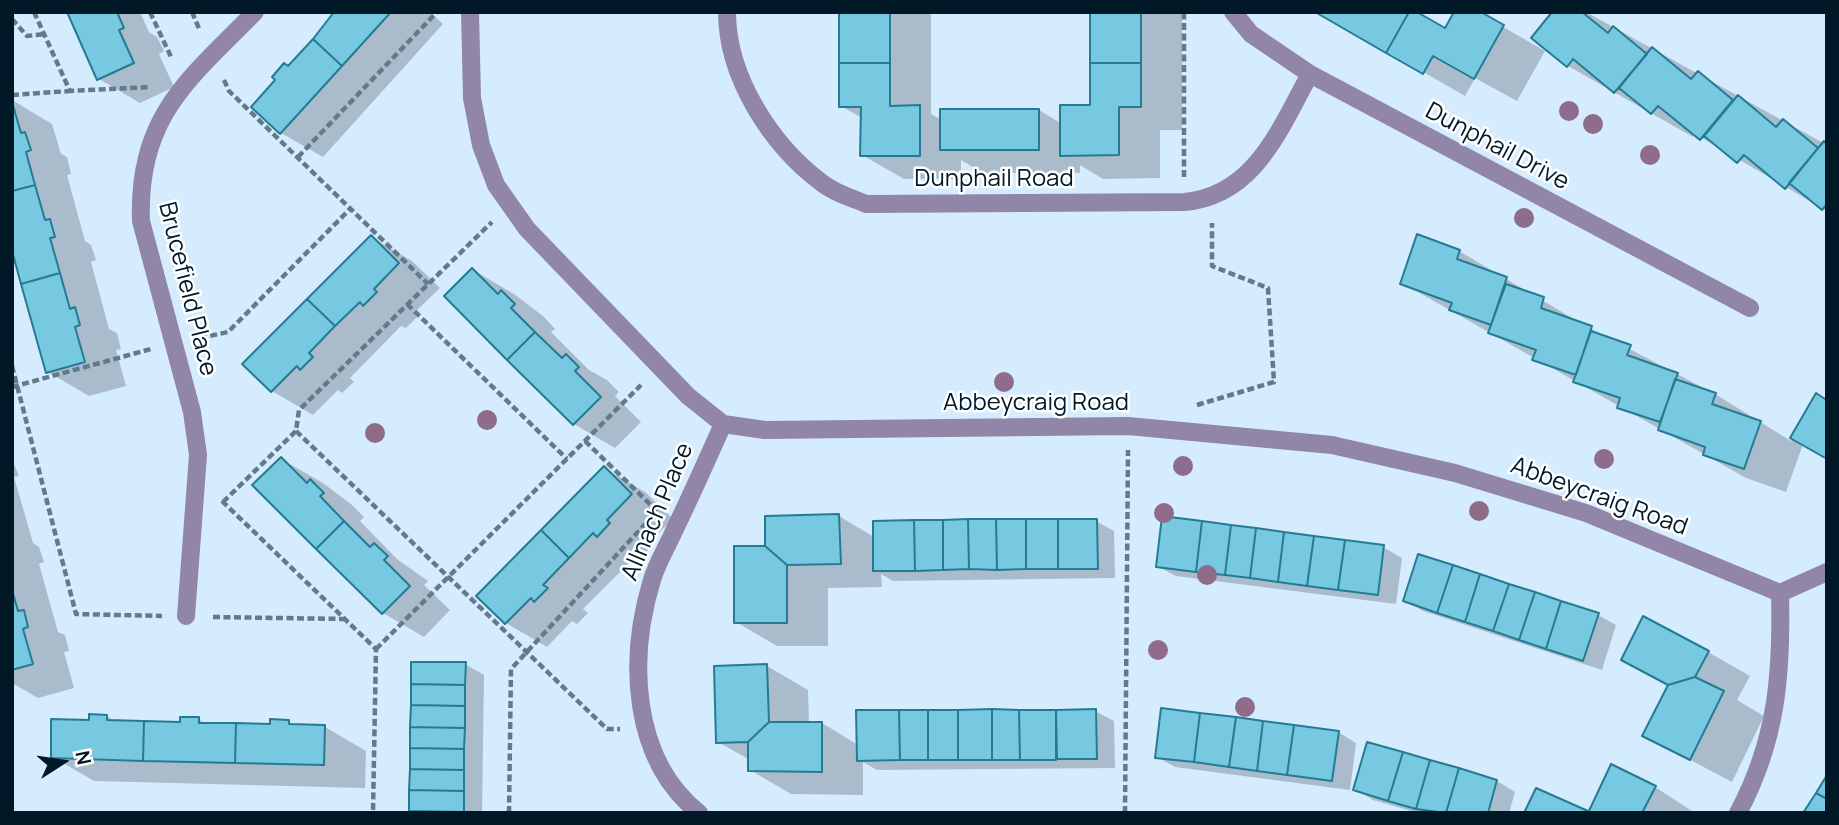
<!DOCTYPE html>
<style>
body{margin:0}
#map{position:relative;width:1839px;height:825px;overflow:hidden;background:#d5ecfe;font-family:Manrope,sans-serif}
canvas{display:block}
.frame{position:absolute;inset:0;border:14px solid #011827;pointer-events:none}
.north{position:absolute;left:28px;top:727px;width:70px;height:70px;-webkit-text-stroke:5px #fff;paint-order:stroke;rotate:78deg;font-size:19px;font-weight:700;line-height:28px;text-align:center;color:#011827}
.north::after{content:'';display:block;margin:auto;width:24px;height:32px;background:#011827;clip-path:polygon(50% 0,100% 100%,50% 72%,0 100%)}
</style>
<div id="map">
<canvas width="1839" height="825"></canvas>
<div class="frame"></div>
<div class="north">N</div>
</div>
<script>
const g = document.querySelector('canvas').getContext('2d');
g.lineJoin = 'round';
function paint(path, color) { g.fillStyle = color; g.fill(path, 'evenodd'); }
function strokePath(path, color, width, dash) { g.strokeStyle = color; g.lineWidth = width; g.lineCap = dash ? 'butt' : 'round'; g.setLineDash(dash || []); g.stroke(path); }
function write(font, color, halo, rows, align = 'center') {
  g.font = font + ' Manrope,sans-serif'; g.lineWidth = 5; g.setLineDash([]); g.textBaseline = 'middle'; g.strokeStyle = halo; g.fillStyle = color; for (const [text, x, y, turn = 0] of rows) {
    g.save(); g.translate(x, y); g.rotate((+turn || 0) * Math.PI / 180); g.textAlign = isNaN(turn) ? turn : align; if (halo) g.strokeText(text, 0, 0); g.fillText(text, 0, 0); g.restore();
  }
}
paint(new Path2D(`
 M69,12H140L149,32L157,37L164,51L159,54L174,87L140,103L99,79Z
 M337,12H430L443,24L323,157L281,133L253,107Z
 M841,12H931V114L942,120L1039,110L1062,124L1092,107V12H1182V130H1160V178L1103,179L1080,165V173H983L961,160V179H904L862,155V118L841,106Z
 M1319,12L1446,30L1477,12L1545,51L1517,101L1475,78L1465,96Z
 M1554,12H1586L1827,145V211L1695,134L1693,137L1568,66Z
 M12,100L52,124L61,154L67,157L71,174L67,175L85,241L91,245L96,260L91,262L109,329L117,333L121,349L116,350L126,386L89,396L48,372L12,243Z
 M371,237L412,261L440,288L414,313L417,317L406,328L401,326L350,378L354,382L342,393L338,390L313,415L272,391Z
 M1459,251L1584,325L1715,394L1791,441L1817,396L1826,401L1803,444L1786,492L1746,478L1402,283Z
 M473,270L514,294L543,316L555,329L551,332L589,370L607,380L619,392L615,396L641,422L615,448L574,424Z
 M12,459L19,476L14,477L33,543L39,547L44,562L39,564L58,632L65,635L69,651L64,652L74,688L38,698L12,683Z
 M281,459L323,483L352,505L364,517L360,521L397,559L428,581L424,585L450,610L424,637L383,613Z
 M604,468L645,492L673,519L647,544L650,548L639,559L635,557L583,609L588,613L577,624L572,621L547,647L506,623Z
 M839,516L874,537L1096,521L1114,531L1115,578L893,581L881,574L882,587L828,588V646H777L736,622L767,548Z
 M1383,547L1402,558L1396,604L1176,576L1157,566Z
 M1405,601L1598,615L1616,625L1602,670L1423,611Z
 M1708,652L1750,676L1737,700L1764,716L1732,782L1645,736Z
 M413,664H465L484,675L482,813H411Z
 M767,666L808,690L809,723H822L858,745V712L1095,711L1114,721L1115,768L877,770L863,762V795L791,794L750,770V760L718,742Z
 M107,716L116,722L182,724L198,719L208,725L272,726L289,721L296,726L325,727L366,751L365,788L94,781L53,757L90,721Z
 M1338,732L1356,743L1350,790L1175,767L1157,757Z
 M1497,781L1515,792L1509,813H1418L1373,800L1355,789Z
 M1655,787L1695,813H1589Z`), '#0003');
const building = new Path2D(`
 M67,12H117L124,28L119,30L134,63L97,80Z
 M334,12H391L342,66L313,39Z
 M839,12H890V63H839Z
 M1090,12H1141V63H1090Z
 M1315,12H1409L1386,53Z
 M1409,12H1417L1445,28L1454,12H1481L1504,25L1474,79L1433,56L1423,74L1386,53Z
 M1552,12H1582L1608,33L1613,26L1647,54L1614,93L1573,59L1567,67L1531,38Z
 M313,39L342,66L280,134L251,107L275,80L272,77L284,63L288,66Z
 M1652,47L1691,79L1698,71L1733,100L1700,140L1658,106L1651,114L1619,88Z
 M839,63H890V106L920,105V156H860L861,107H839Z
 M1090,63H1141V107H1119V155L1060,156V105H1090Z
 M1738,95L1776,127L1783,119L1818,148L1785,189L1744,155L1737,163L1704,136Z
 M12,102L21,133L25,132L31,150L26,152L35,185L12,191Z
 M940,109H1039V150H940Z
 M1824,141L1827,144V204L1822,210L1789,183Z
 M35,185L45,220L50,219L55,237L50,238L60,273L21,284L12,251V191Z
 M1417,234L1460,250L1457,259L1507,277L1491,325L1449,310L1452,303L1400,284Z
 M371,235L399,263L374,289L377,292L363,306L360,302L335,326L307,299Z
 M472,268L498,294L501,290L515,304L511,308L535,332L507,360L444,296Z
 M60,273L70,309L75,307L80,325L75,327L85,362L46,373L21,284Z
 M1506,284L1544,297L1541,308L1592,326L1576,375L1532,360L1536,350L1488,333Z
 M307,299L335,326L309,353L313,357L300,370L297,366L271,392L242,364Z
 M1591,331L1631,345L1627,355L1678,373L1660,422L1617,408L1620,398L1573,382Z
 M535,332L562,358L566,354L579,367L575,371L601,397L573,425L507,360Z
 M1675,379L1716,393L1712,404L1761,421L1744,469L1703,455L1705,447L1658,430Z
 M1816,393L1825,399L1827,396V459L1790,438Z
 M281,457L307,483L310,479L324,493L320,496L344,521L316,549L252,485Z
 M604,466L632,494L607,520L610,523L597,537L593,533L569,558L541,530Z
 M839,514L841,564L787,565L765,546V516Z
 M1162,516L1202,521L1196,572L1156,567Z
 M968,519H996L997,570L969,569Z
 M968,519L969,569L943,570V520Z
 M996,519H1026V569L997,570Z
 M1026,519H1058V569H1026Z
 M1058,519H1097L1098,569H1058Z
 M914,520H943V570L915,571Z
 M914,520L915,571H873V521Z
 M344,521L370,547L374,543L388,556L384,560L410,586L382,614L316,549Z
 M1202,521L1231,525L1225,575L1196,572Z
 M1231,525L1256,528L1250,578L1225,575Z
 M1256,528L1284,532L1278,582L1250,578Z
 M541,530L569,558L543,585L548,588L534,602L531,598L505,624L476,596Z
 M1284,532L1314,536L1307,586L1278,582Z
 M1314,536L1345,540L1338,590L1307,586Z
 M1345,540L1384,545L1378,595L1338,590Z
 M734,546H765L787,565V623H734Z
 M1418,554L1453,565L1437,613L1403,601Z
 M1453,565L1480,574L1465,622L1437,613Z
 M1480,574L1509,584L1493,631L1465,622Z
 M1509,584L1535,592L1519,640L1493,631Z
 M12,590L18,611L24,610L28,627L23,629L33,664L12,670Z
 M1535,592L1561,601L1546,649L1519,640Z
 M1561,601L1599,613L1583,661L1546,649Z
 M1643,616L1709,651L1695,677L1668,685L1621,660Z
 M411,662H466L465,685L411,684Z
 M767,664L769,722L748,742L716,743L714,666Z
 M1695,677L1724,691L1690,760L1642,736L1668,685Z
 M411,684L465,685V706L411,705Z
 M411,705L465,706V728L410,727Z
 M1161,708L1200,713L1194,762L1155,758Z
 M992,709V760H958V710Z
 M992,709L1019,710L1020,760H992Z
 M1096,709L1097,759H1057L1056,710Z
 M856,710H899L900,760L857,761Z
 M899,710H928V760H900Z
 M928,710H958V760H928Z
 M1019,710H1056V760H1020Z
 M1200,713L1236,717L1229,767L1194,762Z
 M89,714L107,715V720L144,721L143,761L51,758V719L89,720Z
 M180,717H199V723H236L235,763L143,761L144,721L180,722Z
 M1236,717L1263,721L1257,771L1229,767Z
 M270,719L289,720V724L325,725L324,765L235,763L236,723L270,724Z
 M1263,721L1294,725L1287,775L1257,771Z
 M769,722H822V772L748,771V742Z
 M1294,725L1339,731L1332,781L1287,775Z
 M410,727L465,728L464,749L410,748Z
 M1367,742L1403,752L1388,801L1353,790Z
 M410,748L464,749V770L410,769Z
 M1403,752L1430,760L1416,809L1388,801Z
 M1430,760L1459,768L1446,813L1416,809Z
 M1611,764L1656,786L1642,813H1588Z
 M1459,768L1497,780L1488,813H1446Z
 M410,769L464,770V791L409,790Z
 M1827,775V799L1816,793Z
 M1536,788L1588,811V813H1524Z
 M409,790L464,791V812L409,811Z
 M1816,793L1827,799V813H1803Z`);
paint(building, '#77c8e1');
strokePath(building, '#257b92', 2);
strokePath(new Path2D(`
 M34,12L70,91L151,87
 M150,12L172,59
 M192,12L200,31
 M12,19L27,36L44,34
 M224,80L229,91L428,284
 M12,95L70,91
 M298,157L437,12
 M1184,177V12
 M407,304L567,459
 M200,338L228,332L350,209
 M12,366L76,614L162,616
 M12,387L151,349
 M1197,405L1274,382L1268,288L1212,266V223
 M296,431L607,729H620
 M585,441L657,511
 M222,501L376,649L373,813
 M223,502L296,431L299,410L492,222
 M213,617L345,619
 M376,649L641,385
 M509,813L511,669L648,521
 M1125,813L1128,450`), '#637a8b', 4.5, [7, 3.5]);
strokePath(new Path2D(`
 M470,12L472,98L481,145L496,185L527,229L688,396L723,424L765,430L1128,426L1332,445L1455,473L1586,513L1780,593L1827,572
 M727,12C727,77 771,145 822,183C834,193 852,198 866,204L1184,202C1255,196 1280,128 1310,74
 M1233,12L1251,34L1310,74L1750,308
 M186,616L198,455L192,412L141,221C137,117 188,80 255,12
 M699,813C631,759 628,658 652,580C657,563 667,547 674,531C691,496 707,460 723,424
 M1738,813C1777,740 1782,674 1780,593`), '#9186a7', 18);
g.fillStyle = '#8f6c89';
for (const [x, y] of [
 [1569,111],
 [1593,124],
 [1650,155],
 [1524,218],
 [1004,382],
 [487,420],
 [375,433],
 [1604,459],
 [1183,466],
 [1479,511],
 [1164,513],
 [1207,575],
 [1158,650],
 [1245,707]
]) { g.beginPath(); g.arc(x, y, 10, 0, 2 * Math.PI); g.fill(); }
write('24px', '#011827', '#fff', [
 ["Dunphail Drive",1497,147,28],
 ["Dunphail Road",994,179],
 ["Brucefield Place",187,289,76],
 ["Abbeycraig Road",1036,403],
 ["Abbeycraig Road",1599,497,20],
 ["Allnach Place",658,512,-67]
]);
</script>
